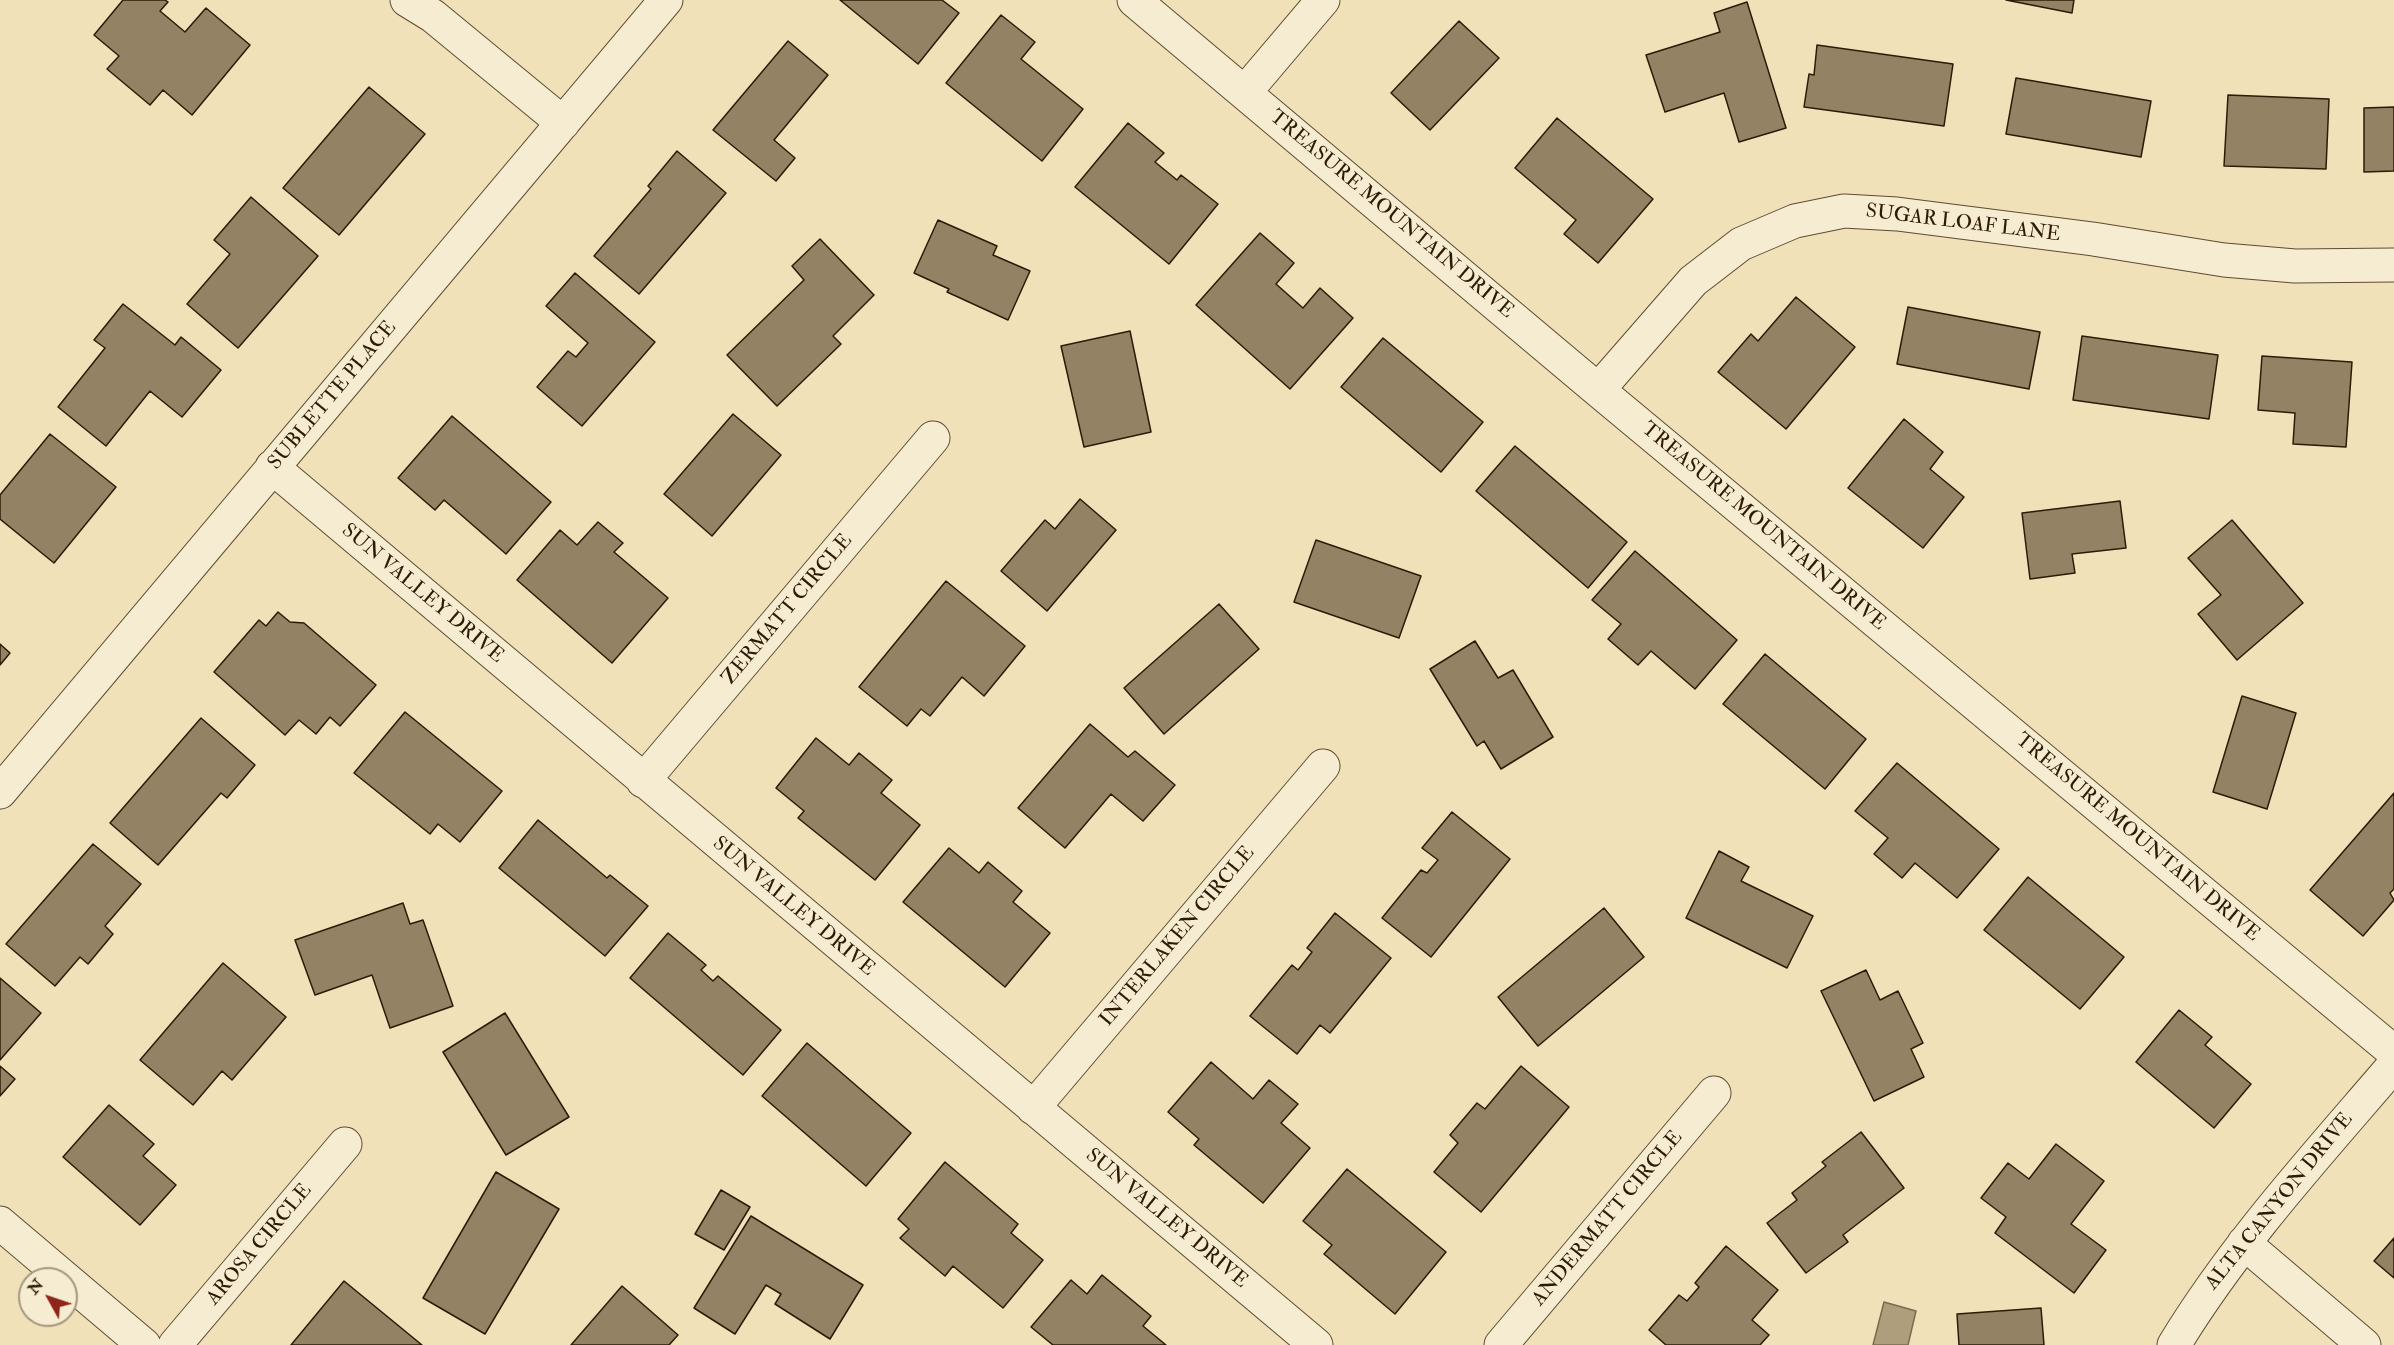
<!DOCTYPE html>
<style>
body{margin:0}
#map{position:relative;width:2394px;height:1345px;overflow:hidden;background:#f0e1b8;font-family:"IM FELL Double Pica",serif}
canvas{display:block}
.north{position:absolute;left:18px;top:1267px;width:60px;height:60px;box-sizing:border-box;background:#f5ecd1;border:2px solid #a59880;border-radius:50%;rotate:310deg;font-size:16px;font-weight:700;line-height:24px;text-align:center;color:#2e1b06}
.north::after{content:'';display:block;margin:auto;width:21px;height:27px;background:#8f2418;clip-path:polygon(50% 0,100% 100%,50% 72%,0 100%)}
</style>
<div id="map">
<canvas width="2394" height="1345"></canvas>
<div class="north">N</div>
</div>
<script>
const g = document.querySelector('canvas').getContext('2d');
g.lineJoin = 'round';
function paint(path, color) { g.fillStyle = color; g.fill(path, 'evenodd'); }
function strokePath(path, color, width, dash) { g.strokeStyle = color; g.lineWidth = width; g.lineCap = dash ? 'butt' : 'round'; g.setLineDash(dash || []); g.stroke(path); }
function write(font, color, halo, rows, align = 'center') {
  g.font = font + ' "IM FELL Double Pica",serif'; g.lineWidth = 4.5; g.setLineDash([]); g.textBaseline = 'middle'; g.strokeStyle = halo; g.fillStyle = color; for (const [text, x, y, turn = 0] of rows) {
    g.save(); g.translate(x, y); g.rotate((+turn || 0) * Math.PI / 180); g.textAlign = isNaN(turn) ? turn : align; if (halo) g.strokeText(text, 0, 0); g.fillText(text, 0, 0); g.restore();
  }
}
const water = new Path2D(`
 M1884,1302L1916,1311L1908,1345H1873Z`);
paint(water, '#ae9e7b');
strokePath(water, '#7b6a4c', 1.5);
const building = new Path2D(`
 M123,0H165L168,2L160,11L185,32L206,8L250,45L192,115L163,90L150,105L107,69L119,56L94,35Z
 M840,0H942L959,13L918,64Z
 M2006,0H2074L2072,13Z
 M1747,2L1786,128L1739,142L1724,93L1665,112L1646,55L1720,32L1714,13Z
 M1001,15L1035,42L1021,59L1083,109L1042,161L946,83Z
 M1459,21L1499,58L1430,130L1391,93Z
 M788,41L828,75L774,140L795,158L776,181L713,130Z
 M1817,45L1953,64L1944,126L1804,107L1809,74L1814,75Z
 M2016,78L2151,101L2141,157L2006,134Z
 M369,87L425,134L339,235L283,188Z
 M2228,95L2329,99L2326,169L2224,166Z
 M2394,107V171L2364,172V108Z
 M1557,118L1653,199L1598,263L1564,234L1576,220L1515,168Z
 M1128,123L1164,153L1155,162L1177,180L1181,175L1218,204L1169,264L1075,187Z
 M677,151L726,193L639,294L594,256L651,189L648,186Z
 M251,197L318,256L238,348L187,304L230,254L214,240Z
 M938,220L997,246L993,255L1030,271L1008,320L947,292L949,289L914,273Z
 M1260,233L1294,263L1276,284L1303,308L1320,288L1353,318L1290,389L1196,305Z
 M820,239L874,295L833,336L841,344L777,406L727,355L804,280L792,266Z
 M575,273L655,342L582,426L537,387L568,351L576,357L588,343L546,306Z
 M1796,297L1855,347L1786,429L1718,372L1751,334L1758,341Z
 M123,304L175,345L181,337L221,370L182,417L150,391L106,446L58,407L105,348L94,340Z
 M1908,307L2040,332L2029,389L1897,364Z
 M1130,331L1151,432L1084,447L1061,346Z
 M2082,336L2218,355L2209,419L2073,400Z
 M1383,338L1483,422L1441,472L1341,387Z
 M2262,356L2352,362L2346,447L2293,444L2295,413L2258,410Z
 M733,414L781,455L712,536L664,494Z
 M452,416L551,502L506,554L444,500L435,510L398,478Z
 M1904,419L1943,452L1930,469L1964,497L1923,548L1848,488Z
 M50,434L116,487L54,563L0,519V495Z
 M1515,446L1627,542L1588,588L1476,491Z
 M1080,499L1116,530L1047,611L1001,571L1045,520L1055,529Z
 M2120,501L2126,548L2072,554L2075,573L2030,579L2022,513Z
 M2232,520L2303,603L2237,660L2198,614L2221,595L2188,558Z
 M598,522L623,543L614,552L668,598L612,663L517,580L560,530L577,545Z
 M1316,540L1421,576L1399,638L1294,602Z
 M1635,551L1737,640L1695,689L1651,651L1638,665L1608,639L1621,624L1592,600Z
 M946,581L1025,646L984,696L962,677L930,716L921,709L907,726L859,687Z
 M1219,604L1259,649L1164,734L1124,688Z
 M278,612L290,622L304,623L376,685L340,726L330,717L316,734L299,720L285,735L214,672L259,620L266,626Z
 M1475,641L1498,678L1513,670L1553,737L1501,769L1484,741L1477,746L1430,669Z
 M0,644L10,653L0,665Z
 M1765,654L1866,739L1825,789L1723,704Z
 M2242,696L2296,713L2267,809L2213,792Z
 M405,712L502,791L460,842L438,824L430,834L354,773Z
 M201,718L255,765L227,798L221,793L158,865L110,823Z
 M1090,724L1128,757L1135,751L1175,785L1143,821L1111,794L1065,848L1018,808Z
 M816,738L849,765L859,753L892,780L881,793L920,825L875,880L798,818L804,811L776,788Z
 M1897,763L1999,849L1957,898L1915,863L1902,878L1874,854L1888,838L1855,811Z
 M2394,793V889L2390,893L2394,900L2363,936L2310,890Z
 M1452,812L1510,859L1431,957L1382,918L1421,870L1427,873L1438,860L1422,848Z
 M538,820L607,878L610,875L648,906L605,956L499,868Z
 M93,844L141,884L105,926L113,934L88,964L80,957L55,986L6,944Z
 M949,848L979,873L988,862L1022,891L1013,902L1050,933L1005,987L903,902Z
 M1719,851L1749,867L1741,881L1813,916L1787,968L1686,918Z
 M2028,877L2124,957L2080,1009L1984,930Z
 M403,903L410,924L423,920L453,1006L390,1028L372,975L315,995L295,940Z
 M1604,908L1644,957L1538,1046L1498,997Z
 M1335,913L1391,958L1330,1033L1320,1025L1297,1054L1250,1016L1292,965L1298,970L1312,952L1307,948Z
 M668,933L706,965L701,970L713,981L718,976L781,1030L743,1075L630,978Z
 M223,963L286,1017L232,1080L222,1071L193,1105L140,1060Z
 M1866,970L1880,1000L1898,991L1923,1043L1911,1049L1924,1077L1874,1101L1821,991Z
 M0,978L41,1013L0,1060Z
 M2179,1010L2212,1037L2205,1045L2251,1084L2214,1128L2136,1062Z
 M505,1013L569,1117L506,1155L443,1052Z
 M807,1043L911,1133L866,1186L762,1096Z
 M1211,1062L1253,1099L1269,1080L1298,1104L1281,1123L1310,1148L1263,1203L1194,1145L1199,1139L1168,1112Z
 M0,1066L15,1079L0,1096Z
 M1521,1066L1569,1107L1481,1212L1434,1172L1458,1143L1450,1135L1477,1103L1485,1109Z
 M109,1105L154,1144L143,1156L176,1185L140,1225L63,1157Z
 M1861,1132L1904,1188L1843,1235L1848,1242L1806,1273L1767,1223L1797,1200L1792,1193L1826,1166L1822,1162Z
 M2056,1144L2104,1181L2071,1224L2106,1250L2074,1293L1995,1233L2006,1217L1981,1198L2008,1163L2029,1179Z
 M945,1162L1018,1224L1011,1233L1043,1260L1003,1308L953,1266L945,1276L900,1238L909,1229L898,1219Z
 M1347,1169L1446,1252L1395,1314L1324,1254L1332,1245L1303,1221Z
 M496,1172L559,1209L485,1334L423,1298Z
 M721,1190L750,1207L724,1250L695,1234Z
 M751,1216L863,1285L830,1339L775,1304L781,1294L766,1285L735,1334L694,1308Z
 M2394,1238V1278L2374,1261Z
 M1726,1246L1778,1290L1752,1320L1769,1335L1760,1345H1666L1649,1330L1679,1295L1687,1301L1699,1287L1695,1283Z
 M1102,1275L1151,1316L1143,1326L1166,1345H1053L1031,1327L1071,1280L1087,1294Z
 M344,1281L422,1345H291Z
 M622,1286L678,1335L669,1345H571Z
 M2041,1308L2044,1345H1959L1957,1314Z`);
paint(building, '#938263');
strokePath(building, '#2e1b06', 1.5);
const minor = new Path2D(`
 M407,0L433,16L563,123
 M1134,0L1598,390L2394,1052
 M1245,92L1323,0
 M1598,390L1693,281L1741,244L1795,221L1844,211L1897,214L2093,239L2224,260L2295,266L2394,265
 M272,467L1316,1345
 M643,781L933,438
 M0,792L666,0
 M1033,1108L1323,766
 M0,1223L144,1345
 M2244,1243L2364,1345
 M175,1345L345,1144
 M1501,1345L1714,1093
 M2174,1345C2236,1243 2317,1155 2394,1065`);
strokePath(minor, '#5e4c32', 35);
strokePath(minor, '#f5ecd1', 33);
write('20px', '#2e1b06', '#f5ecd1', [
 ["TREASURE MOUNTAIN DRIVE",1391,215,40],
 ["SUGAR LOAF LANE",1963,224,7],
 ["SUBLETTE PLACE",333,396,-50],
 ["TREASURE MOUNTAIN DRIVE",1763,527,40],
 ["SUN VALLEY DRIVE",422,594,40],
 ["ZERMATT CIRCLE",788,610,-50],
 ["TREASURE MOUNTAIN DRIVE",2137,838,40],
 ["SUN VALLEY DRIVE",793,907,40],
 ["INTERLAKEN CIRCLE",1178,937,-50],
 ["ALTA CANYON DRIVE",2280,1202,-51],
 ["SUN VALLEY DRIVE",1166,1219,40],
 ["ANDERMATT CIRCLE",1608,1219,-50],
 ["AROSA CIRCLE",260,1245,-50]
]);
</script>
